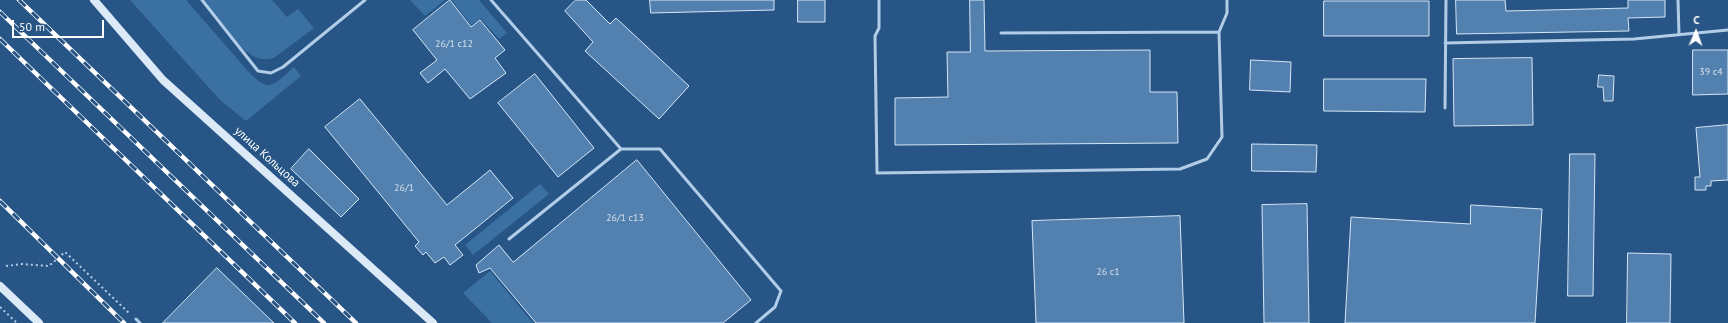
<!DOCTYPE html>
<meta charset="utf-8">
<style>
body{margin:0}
#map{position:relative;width:1728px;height:323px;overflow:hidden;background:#275586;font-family:"PT Sans",sans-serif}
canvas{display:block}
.north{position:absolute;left:1676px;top:12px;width:40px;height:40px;-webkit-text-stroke:3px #275586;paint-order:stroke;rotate:2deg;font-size:11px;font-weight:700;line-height:16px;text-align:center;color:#fff}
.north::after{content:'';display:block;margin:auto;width:14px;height:18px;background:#fff;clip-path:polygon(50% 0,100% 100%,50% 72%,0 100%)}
.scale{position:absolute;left:12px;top:20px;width:92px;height:18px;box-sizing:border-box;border:2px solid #fff;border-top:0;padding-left:5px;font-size:12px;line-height:14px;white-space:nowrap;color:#fff;-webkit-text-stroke:3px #275586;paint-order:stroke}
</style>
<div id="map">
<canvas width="1728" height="323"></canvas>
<div class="north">С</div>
<div class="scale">50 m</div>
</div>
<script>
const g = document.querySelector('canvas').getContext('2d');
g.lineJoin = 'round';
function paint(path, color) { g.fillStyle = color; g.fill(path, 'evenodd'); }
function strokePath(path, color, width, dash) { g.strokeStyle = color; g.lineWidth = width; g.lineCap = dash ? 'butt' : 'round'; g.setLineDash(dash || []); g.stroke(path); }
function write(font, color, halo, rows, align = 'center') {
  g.font = font + ' "PT Sans",sans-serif'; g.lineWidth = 3.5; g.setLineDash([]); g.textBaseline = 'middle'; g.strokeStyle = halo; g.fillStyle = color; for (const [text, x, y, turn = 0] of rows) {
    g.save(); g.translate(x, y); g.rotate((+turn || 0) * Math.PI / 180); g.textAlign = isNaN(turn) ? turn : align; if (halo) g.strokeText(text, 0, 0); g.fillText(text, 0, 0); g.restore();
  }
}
paint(new Path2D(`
 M130,0H186L247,70C269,94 273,86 294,67L301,76L246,121L220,100Z
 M203,0H272L287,17L298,9L314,28L274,58C252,64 239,45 227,29C219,20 211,10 203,0Z
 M410,0H445L425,16Z
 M452,0H479L507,33L499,39L481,19L471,25Z
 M540,184L549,194L473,255L465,245Z
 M490,271L533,323H492L463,293Z`), '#3b70a2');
const building = new Path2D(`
 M450,0L471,27L480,20L505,50L495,58L506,73L470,99L445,69L428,83L420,73L437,60L413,30Z
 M576,0H586L610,24L616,18L689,86L659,119L585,51L593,42L565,11Z
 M650,0H774V10L651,13Z
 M798,0H825V22H798Z
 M970,0H984L985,51L1150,50V92H1177L1178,143L895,145V98L948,97L947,52H970Z
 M1456,0H1505L1506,11L1628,8V0H1665V17L1628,18L1629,31L1457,34Z
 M1324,1H1429V36H1324Z
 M1693,50H1728V94L1693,95Z
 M1532,58L1533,125L1454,126L1453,59Z
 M1251,60L1291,62L1290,92L1250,90Z
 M535,74L594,148L558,177L498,103Z
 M1599,75L1614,76L1613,101H1604L1603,87H1598Z
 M1324,79H1426L1425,112L1324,111Z
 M360,99L447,205L490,170L513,198L455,245L463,255L450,265L444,257L435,263L426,252L423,255L415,246L419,242L325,127Z
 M1728,125V180L1711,181V186H1706V190H1695V177H1700L1696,128Z
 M1252,144L1317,145L1316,172L1252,171Z
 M309,149L359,199L341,217L291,169Z
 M1570,154H1595L1593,296H1568Z
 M637,160L751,300L723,323H536L490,268L479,273L476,265L499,245L513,262Z
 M1307,204L1309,323H1264L1262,205Z
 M1471,205L1542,209L1535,323H1345L1351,217L1470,224Z
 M1180,216L1184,323H1036L1032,221Z
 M1628,253L1671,254L1670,323H1627Z
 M217,268L274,323H163Z`);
paint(building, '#5381af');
strokePath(building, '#d5e6f6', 1);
strokePath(new Path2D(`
 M6,266L22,264L49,266L65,252L130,314
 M0,307L17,323`), '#b2cde8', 2, [2, 3]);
strokePath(new Path2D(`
 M202,0L258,71L271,73L283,67L365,0
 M491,0L621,149H660L781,291L775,307L756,323
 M879,0V28L875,36L877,173L1180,169L1207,159L1222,137L1219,32L1001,33
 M1678,0L1679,34
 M1219,32L1227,13V0
 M1445,43L1634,39L1728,30
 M1445,108L1446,0
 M509,239L621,149
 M136,319L140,323`), '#b2cde8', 3);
strokePath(new Path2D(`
 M94,0L163,80L433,323
 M0,286L39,323`), '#dce9f7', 8);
const rail = new Path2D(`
 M19,0L356,323
 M0,12L324,323
 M0,39L295,323
 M0,201L124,323`);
strokePath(rail, '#fff', 4.5);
strokePath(rail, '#275586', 3, [9]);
write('10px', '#d4e0eb', null, [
 ["26/1 с12",454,44],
 ["39 c4",1711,72],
 ["26/1",404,188],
 ["26/1 с13",625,218],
 ["26 с1",1108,272]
]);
write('12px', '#fff', '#275586', [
 ["улица Кольцова",267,157,42]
]);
</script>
